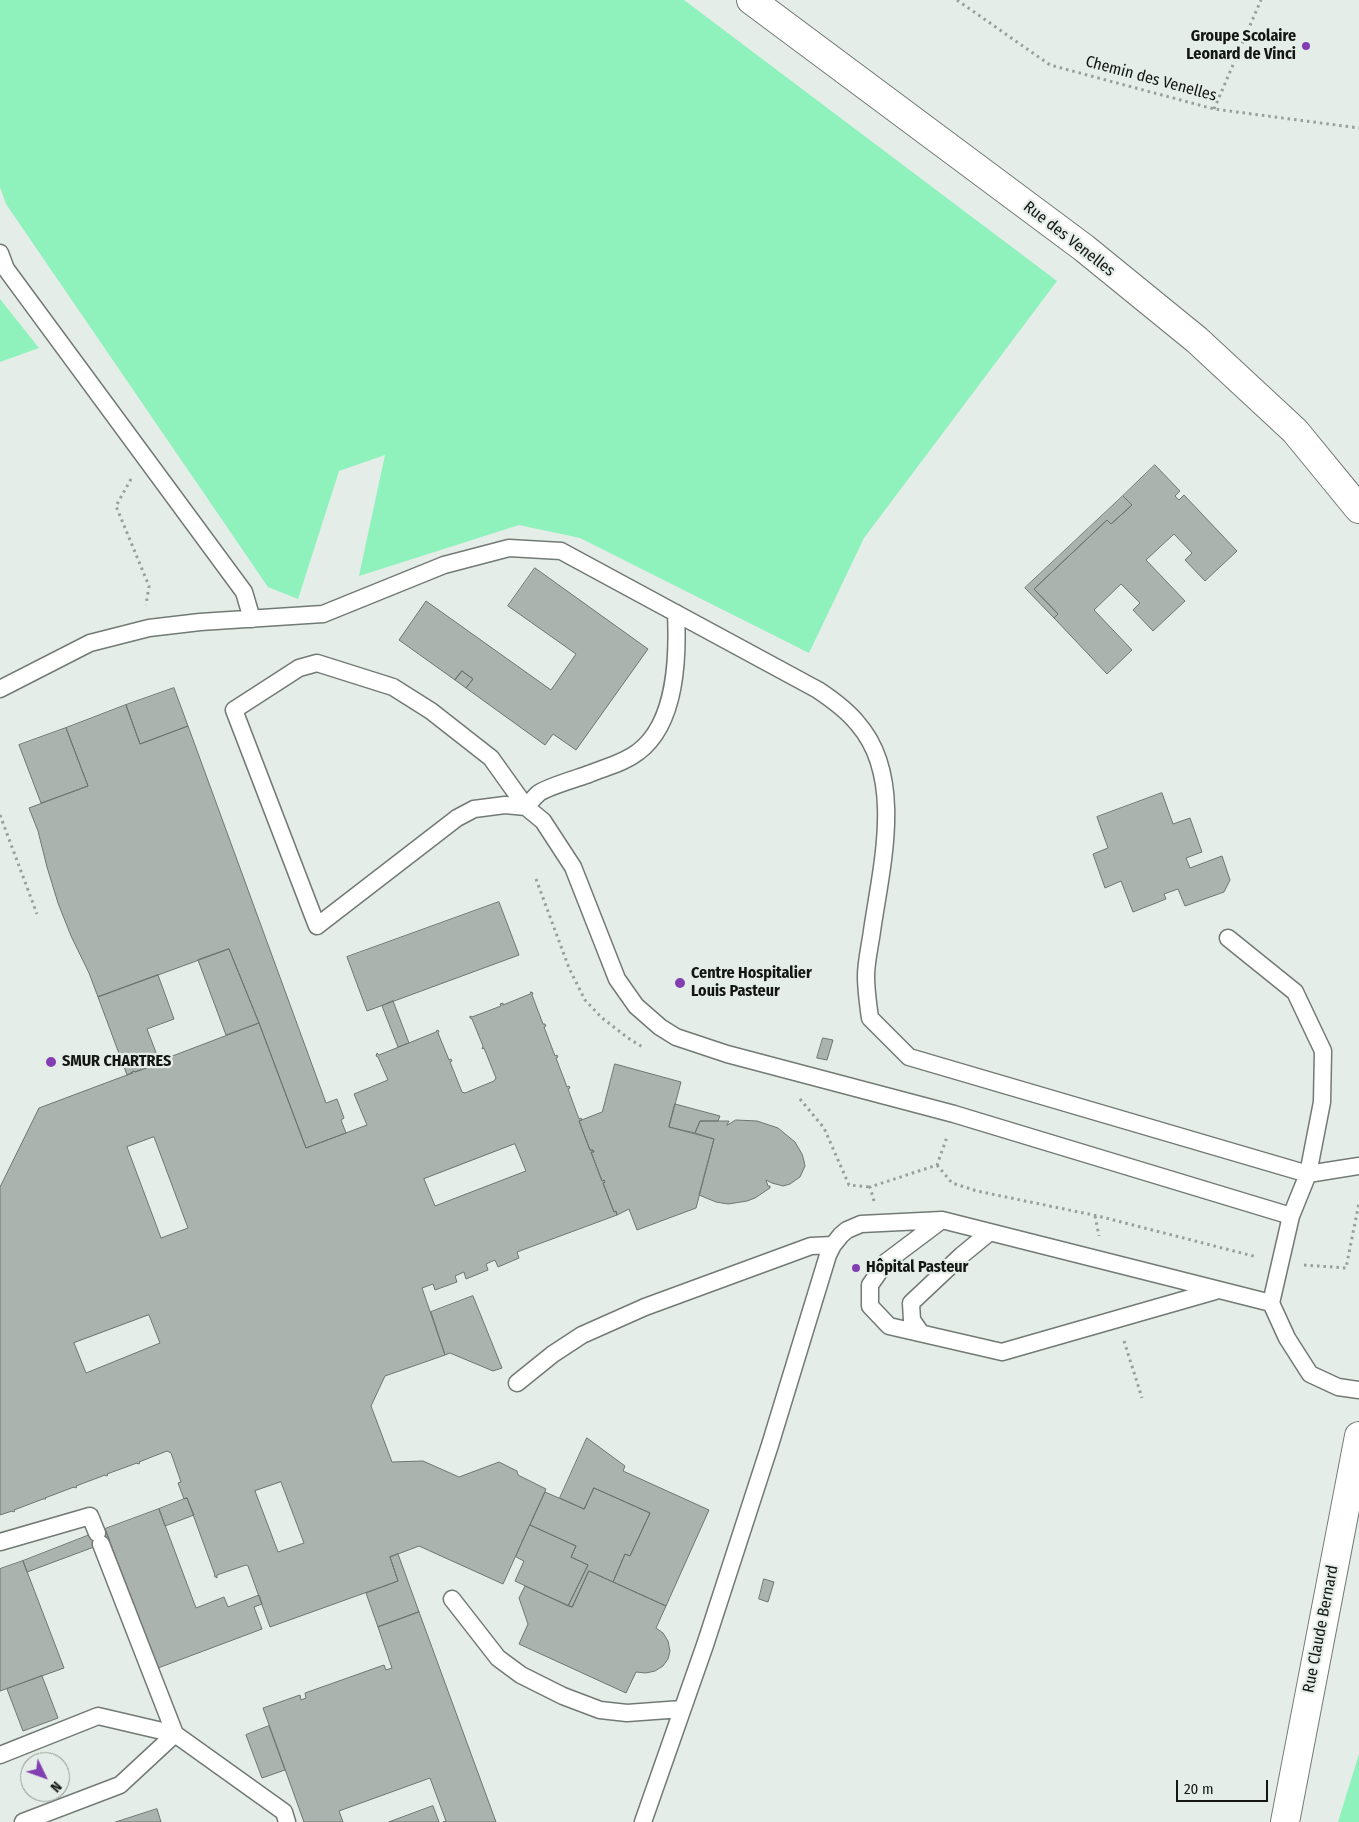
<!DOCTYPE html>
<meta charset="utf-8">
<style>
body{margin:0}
#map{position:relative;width:1359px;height:1822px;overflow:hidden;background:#e4ede7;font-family:"Fira Sans Condensed",sans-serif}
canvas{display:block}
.north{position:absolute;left:20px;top:1752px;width:50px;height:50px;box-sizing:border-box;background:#e4ede7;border:1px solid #909793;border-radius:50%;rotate:132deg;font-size:14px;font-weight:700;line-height:20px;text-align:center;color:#131614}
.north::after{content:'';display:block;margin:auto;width:18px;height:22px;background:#833fb2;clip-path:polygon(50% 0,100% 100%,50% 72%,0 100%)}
.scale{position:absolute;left:1176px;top:1780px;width:92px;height:22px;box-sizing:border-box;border:2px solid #131614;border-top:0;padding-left:6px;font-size:15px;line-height:18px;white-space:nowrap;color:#131614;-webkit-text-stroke:4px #e4ede7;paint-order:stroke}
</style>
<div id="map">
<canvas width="1359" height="1822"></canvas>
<div class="north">N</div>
<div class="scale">20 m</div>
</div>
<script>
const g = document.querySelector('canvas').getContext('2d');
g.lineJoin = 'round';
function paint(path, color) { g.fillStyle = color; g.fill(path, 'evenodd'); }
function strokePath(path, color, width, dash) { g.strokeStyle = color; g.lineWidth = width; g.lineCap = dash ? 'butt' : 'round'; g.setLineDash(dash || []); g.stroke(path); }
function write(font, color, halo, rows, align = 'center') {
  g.font = font + ' "Fira Sans Condensed",sans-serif'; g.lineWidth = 4.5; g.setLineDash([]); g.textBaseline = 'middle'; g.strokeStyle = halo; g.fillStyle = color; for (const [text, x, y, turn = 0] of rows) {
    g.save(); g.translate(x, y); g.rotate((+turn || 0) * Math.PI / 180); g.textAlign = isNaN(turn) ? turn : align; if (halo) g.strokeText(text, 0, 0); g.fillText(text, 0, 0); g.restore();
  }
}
paint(new Path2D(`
 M0,0H684L1057,281L864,538L809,653L580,538L519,525L359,576L385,455L339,471L298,599L268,587L6,204L0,187Z
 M0,299L39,348L0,362Z
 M1359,1754V1822H1338Z`), '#8ff2bc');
const building = new Path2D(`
 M1155,465L1180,491L1175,496L1179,500L1184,495L1237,551L1205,581L1185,560L1192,553L1174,534L1146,560L1185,601L1153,631L1133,610L1140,603L1121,584L1094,610L1132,650L1107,674L1054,618L1058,614L1034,589L1107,520L1111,524L1132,505L1123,496Z
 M1123,496L1132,505L1111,524L1107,520L1034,589L1058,614L1054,618L1025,588Z
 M535,568L648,649L576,750L553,734L545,745L466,688L473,679L462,671L455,680L399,640L426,601L551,690L576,654L508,606Z
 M462,671L473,679L466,688L455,680Z
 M174,688L188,726L140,744L126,705Z
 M126,705L140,744L188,726L326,1103L337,1099L344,1118L341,1120L346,1133L306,1148L259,1023L229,949L98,997L89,973L71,936L58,903L47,867L38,831L29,808L88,786L66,728Z
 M66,728L88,786L41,803L19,745Z
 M1162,793L1173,824L1190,818L1202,852L1186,858L1190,868L1222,856L1230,880L1224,892L1185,906L1178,889L1164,894L1166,899L1133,912L1121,881L1105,888L1093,854L1108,848L1097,817Z
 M499,902L519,955L367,1011L347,957Z
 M229,949L259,1023L226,1035L198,960Z
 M158,975L174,1019L147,1029L160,1063L135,1072L134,1071L132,1072L133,1073L127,1075L98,997Z
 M531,992L533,993L532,995L543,1024H545L546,1026L544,1027L555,1056L557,1055L558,1057L556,1058L567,1087L569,1086L570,1088L568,1089L579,1119L581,1118L582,1120L579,1121L590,1150H593L594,1152H591L602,1181L604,1180L605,1182L603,1183L614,1212L616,1211L617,1215L517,1252L519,1258L498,1267L495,1260L486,1264L488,1270L466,1279L464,1272L455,1276L457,1282L435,1290L433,1284L422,1288L445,1355L385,1376L371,1406L392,1462L423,1461L459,1477L499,1462L517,1471L518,1475L546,1489L503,1584L419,1546L390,1557L398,1581L270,1627L248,1566L246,1565L217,1575V1578L214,1576L215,1575L187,1498L184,1499L178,1483L181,1482L171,1453L167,1451L139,1462L140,1463L138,1464L137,1463L107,1474L108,1475L106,1476L105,1475L76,1486L77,1487L75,1488L74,1487L45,1498L46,1499H43L14,1510L15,1511L13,1512L12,1511L0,1515V1187L39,1108L127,1075L134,1071L135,1072L163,1062L162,1060L259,1023L306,1148L367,1125L354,1094L388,1080L378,1057L376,1056L377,1053L379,1055L436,1032L437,1030L439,1031L438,1033L449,1060L451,1059L452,1061L450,1062L462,1092L465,1093L494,1081L496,1078L484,1048L482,1049L483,1046L472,1019L470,1018V1016L472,1017L501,1006L500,1004L503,1003V1005L530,994ZM154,1137L188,1228L161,1238L127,1147ZM515,1144L526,1171L435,1206L424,1179ZM149,1315L160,1343L86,1373L74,1343ZM281,1482L304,1543L278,1552L255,1491Z
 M393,1001L409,1043L398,1047L382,1006Z
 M823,1038L833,1040L827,1060L817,1058Z
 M615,1064L681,1082L669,1127L714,1139L696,1208L637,1230L629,1209L617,1215L616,1211L614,1212L603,1183L605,1182L604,1180L602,1181L591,1152H594L593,1150H590L579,1121L602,1112Z
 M675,1104L720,1116L718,1121H700L695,1133L669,1127Z
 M736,1120L757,1121L778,1128L795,1142L802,1154L804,1161L805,1166L800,1177L790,1184L783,1186L772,1183L766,1180L768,1186H770V1188L755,1198L747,1201L728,1204L716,1202L699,1195L714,1139L695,1133L700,1121H729L727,1125Z
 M473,1296L502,1368L493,1371L450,1353L445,1355L431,1312Z
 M587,1438L625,1466L623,1471L709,1510L666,1606L613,1582L625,1554L630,1556L650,1513L594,1488L584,1509L560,1498Z
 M594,1488L650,1513L630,1556L625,1554L613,1582L589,1571L572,1607L568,1606L588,1565L571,1557L576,1546L530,1525L545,1492L584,1509Z
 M187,1498L194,1515L165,1526L159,1509Z
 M159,1509L196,1608L224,1597L228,1607L259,1595L262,1604L254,1607L262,1629L158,1668L105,1529Z
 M530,1525L576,1546L571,1557L588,1565L568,1606L515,1581L524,1561L516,1557Z
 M105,1529L110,1541L27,1572L23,1561Z
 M398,1554L419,1612L378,1627L366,1593L398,1581L390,1557Z
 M23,1561L64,1668L0,1691V1569Z
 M589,1571L666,1606L656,1628L663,1633L668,1641L670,1651L668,1659L663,1666L655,1671L646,1673L636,1672L626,1693L519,1644L528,1624L519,1598L525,1586L572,1607Z
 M764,1579L774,1582L768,1602L759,1599Z
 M419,1612L496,1822H443L446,1821L430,1778L339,1811L343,1822H304L263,1708L300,1695L301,1700L306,1698L305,1693L384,1665L386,1670L392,1668L378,1627Z
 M42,1676L58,1718L23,1731L7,1689Z
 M269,1726L285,1770L262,1778L246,1735Z
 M433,1806L439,1822H389Z
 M157,1809L161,1822H116Z`);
paint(building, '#abb3ae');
strokePath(building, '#6e7671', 1);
const lane = new Path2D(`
 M0,253L6,269L244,592L252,619
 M676,613C678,656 677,723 638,752C624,763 606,767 589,774C578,778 547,787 539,793C534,797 530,803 526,807L491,758L431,711L393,687L317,663L299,668L234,710L317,926L457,818L474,809L505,805L526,807L543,821L573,867L617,979L636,1006L660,1027L676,1037L727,1054L954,1114L1291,1216
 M0,689L90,643L149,628L200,622L323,614L444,565L509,548L561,551L818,690C833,700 847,710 858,724C905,778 881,868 872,931C870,946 866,962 866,976C866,990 868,1004 870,1018L909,1057L1308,1174L1359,1166
 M1228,938L1295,992L1323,1051L1322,1102L1308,1174L1291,1216L1271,1303L1287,1338L1310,1374L1338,1387L1359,1390
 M942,1220L886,1262L870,1285V1306L889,1326L1002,1352L1215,1291
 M921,1333L912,1320L911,1303L962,1255L990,1232
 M517,1383L553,1354L582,1335L645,1307L811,1246L833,1245
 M0,1542L90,1516L97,1533
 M101,1544L175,1734L284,1812L287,1822
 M452,1599L498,1658L521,1675L563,1696L600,1710L627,1713L682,1709
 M0,1755L98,1716L175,1734
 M23,1822L120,1785L175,1734
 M643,1822L705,1645L770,1445L828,1255L833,1245L841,1235L847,1230L861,1224L942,1220L1271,1303`);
const secondary = new Path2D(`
 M751,0L1084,248L1197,340L1295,431L1359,509
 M1285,1822L1359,1436`);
strokePath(lane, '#727a75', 19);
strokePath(secondary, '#727a75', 30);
strokePath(new Path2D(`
 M957,0L1050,65L1214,109L1359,128
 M1214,109L1261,0
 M131,479L116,506L149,586L146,605
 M0,815L37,914
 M536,879L569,968L585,1000L601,1017L628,1038L644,1048
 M800,1099L824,1128L849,1185L870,1187
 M937,1165L952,1183L977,1191L1098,1216L1257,1257
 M874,1201L870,1187L937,1165L947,1137
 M1095,1216L1099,1236
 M1304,1265L1346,1268L1359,1203
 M1124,1341L1142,1398`), '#999f9b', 3, [2.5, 4]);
strokePath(lane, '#fff', 16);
strokePath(secondary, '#fff', 28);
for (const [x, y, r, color] of [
 [1306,46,5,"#833fb2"],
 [680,983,6,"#833fb2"],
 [51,1062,6,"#833fb2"],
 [856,1268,5,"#833fb2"]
]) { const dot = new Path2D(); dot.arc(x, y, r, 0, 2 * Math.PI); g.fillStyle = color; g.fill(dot); strokePath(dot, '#e4ede7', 2); }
write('bold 16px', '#131614', '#e4ede7', [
 ["Groupe Scolaire",1296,37,"right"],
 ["Leonard de Vinci",1296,55,"right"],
 ["Centre Hospitalier",691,974],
 ["Louis Pasteur",691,992],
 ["SMUR CHARTRES",62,1062],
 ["Hôpital Pasteur",866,1268]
], 'left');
write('16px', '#131614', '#e4ede7', [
 ["Chemin des Venelles",1151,79,15],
 ["Rue des Venelles",1069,239,38],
 ["Rue Claude Bernard",1321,1629,-79]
]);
</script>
